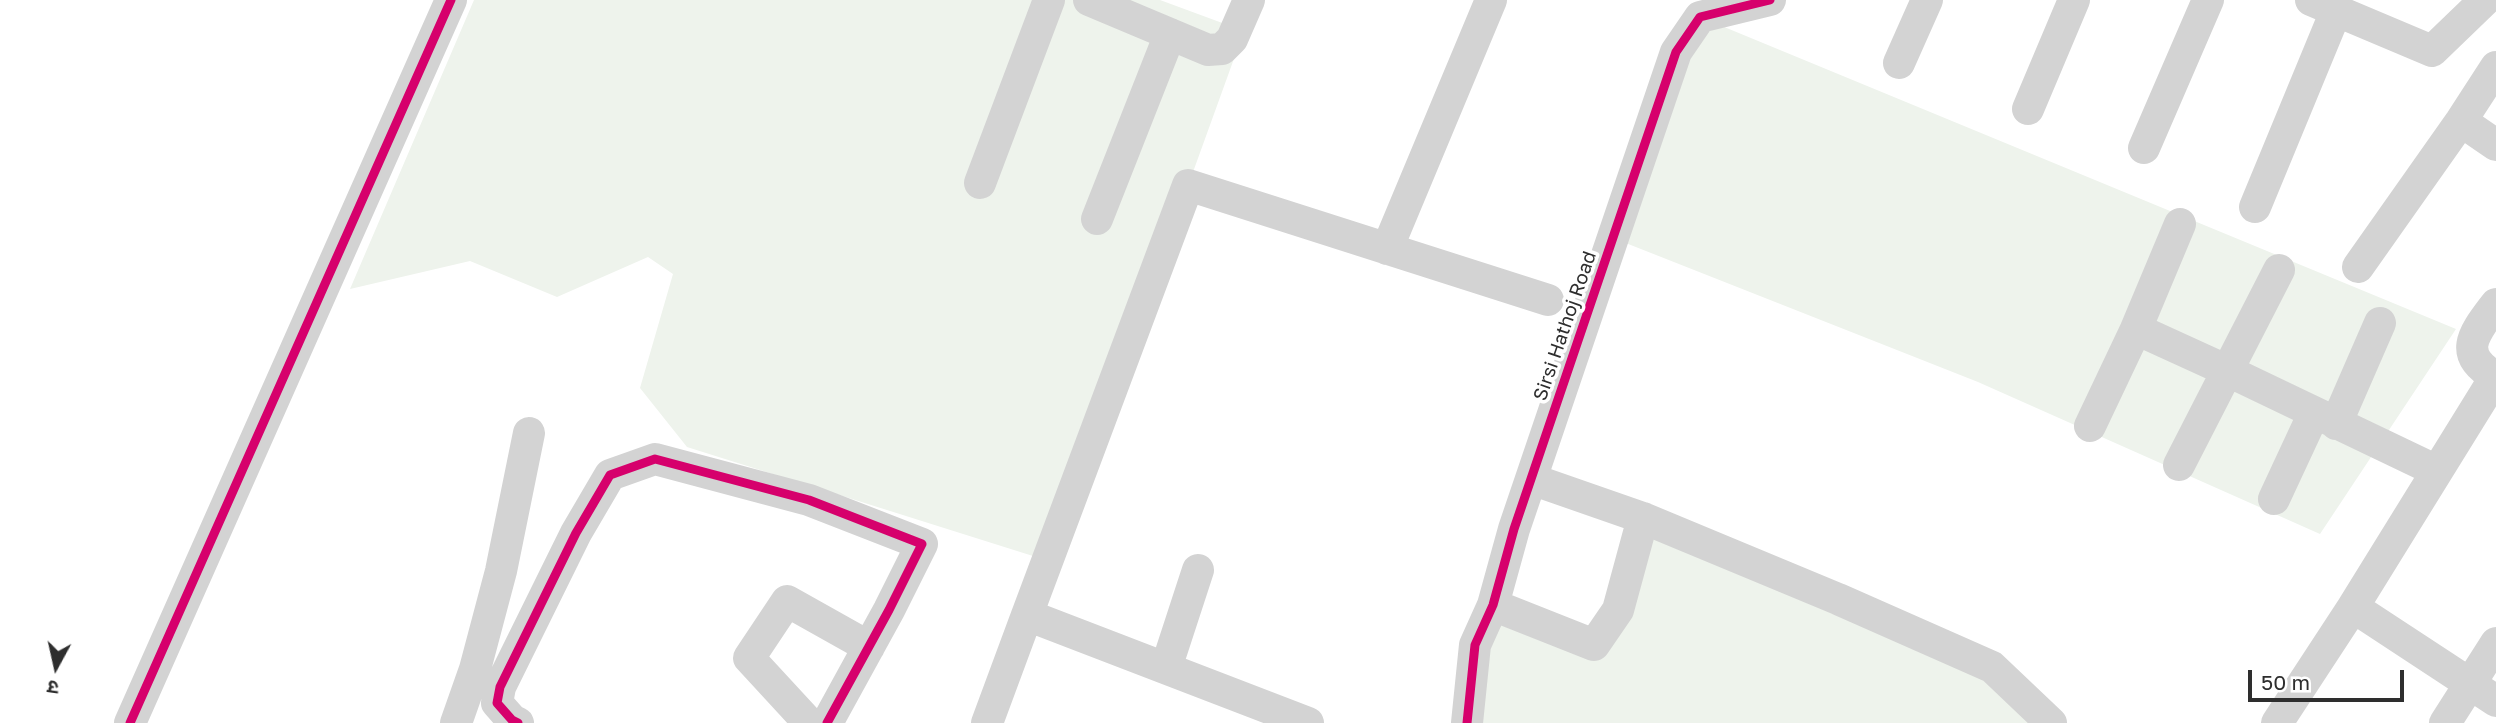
<!DOCTYPE html>
<meta charset="utf-8">
<style>
body{margin:0}
#map{position:relative;width:2496px;height:723px;overflow:hidden;background:#fff;font-family:"Golos Text","Noto Sans Devanagari",sans-serif}
canvas{display:block}
.north{position:absolute;left:21px;top:632px;width:70px;height:70px;-webkit-text-stroke:5px #fff;paint-order:stroke;rotate:188deg;font-size:19px;font-weight:700;line-height:28px;text-align:center;color:#2e2e2e}
.north::after{content:'';display:block;margin:auto;width:24px;height:32px;background:#2e2e2e;clip-path:polygon(50% 0,100% 100%,50% 72%,0 100%)}
.scale{position:absolute;left:2248px;top:670px;width:156px;height:32px;box-sizing:border-box;border:4px solid #2e2e2e;border-top:0;padding-left:9px;font-size:21px;line-height:24px;white-space:nowrap;color:#2e2e2e;-webkit-text-stroke:5px #fff;paint-order:stroke}
</style>
<div id="map">
<canvas width="2496" height="723"></canvas>
<div class="north">उ</div>
<div class="scale">50 m</div>
</div>
<script>
const g = document.querySelector('canvas').getContext('2d');
g.lineJoin = 'round';
function paint(path, color) { g.fillStyle = color; g.fill(path, 'evenodd'); }
function strokePath(path, color, width, dash) { g.strokeStyle = color; g.lineWidth = width; g.lineCap = dash ? 'butt' : 'round'; g.setLineDash(dash || []); g.stroke(path); }
function write(font, color, halo, rows, align = 'center') {
  g.font = font + ' "Golos Text",sans-serif'; g.lineWidth = 7; g.setLineDash([]); g.textBaseline = 'middle'; g.strokeStyle = halo; g.fillStyle = color; for (const [text, x, y, turn = 0] of rows) {
    g.save(); g.translate(x, y); g.rotate((+turn || 0) * Math.PI / 180); g.textAlign = isNaN(turn) ? turn : align; if (halo) g.strokeText(text, 0, 0); g.fillText(text, 0, 0); g.restore();
  }
}
paint(new Path2D(`
 M474,0H1160L1244,31L1052,562L687,447L640,388L673,274L648,257L557,297L470,261L350,289Z
 M1700,17L2456,329L2320,534L1978,382L1613,238Z
 M1643,518L1992,667L2051,723H1476L1493,605L1594,645Z`), '#eef3ec');
strokePath(new Path2D(`
 M1089,0L1208,50L1222,49L1232,39L1249,0
 M2311,0L2432,51L2485,0
 M1899,63L1927,0
 M2028,109L2074,0
 M2461,121L2496,145
 M2144,148L2208,0
 M980,183L1049,0
 M2255,207L2336,11
 M1097,219L1170,34
 M1387,249L1491,0
 M2358,267L2461,121L2496,67
 M2136,329L2180,224
 M2496,376L2353,607L2496,701
 M2496,377C2455,354 2475,332 2496,304
 M2336,424L2380,323
 M2090,426L2136,329L2228,371L2437,471
 M2179,465L2279,270
 M1531,479L1643,518L1838,599L1992,667L2051,723
 M2274,499L2314,413
 M1493,605L1594,645L1618,610L1643,518
 M1027,615L1188,185L1548,300
 M1166,668L1198,570
 M130,723L451,0
 M456,723L475,669L501,571L529,433
 M518,723L512,720L497,703L500,687L576,533L610,475L655,459L809,500L922,544L889,610L827,723
 M809,723L749,658L787,601L869,647
 M987,723L1027,615L1308,723
 M1467,723L1475,645L1493,605L1514,529L1676,52L1700,17L1770,0
 M2277,723L2353,607
 M2445,723L2496,643`), '#d3d3d3', 32);
strokePath(new Path2D(`
 M130,723L451,0
 M518,723L512,720L497,703L500,687L576,533L610,475L655,459L809,500L922,544L889,610L827,723
 M1467,723L1475,645L1493,605L1514,529L1676,52L1700,17L1770,0`), '#d6006c', 9);
write('19px', '#2e2e2e', '#fff', [
 ["Sirsi Hathoj Road",1565,326,-71]
]);
</script>
